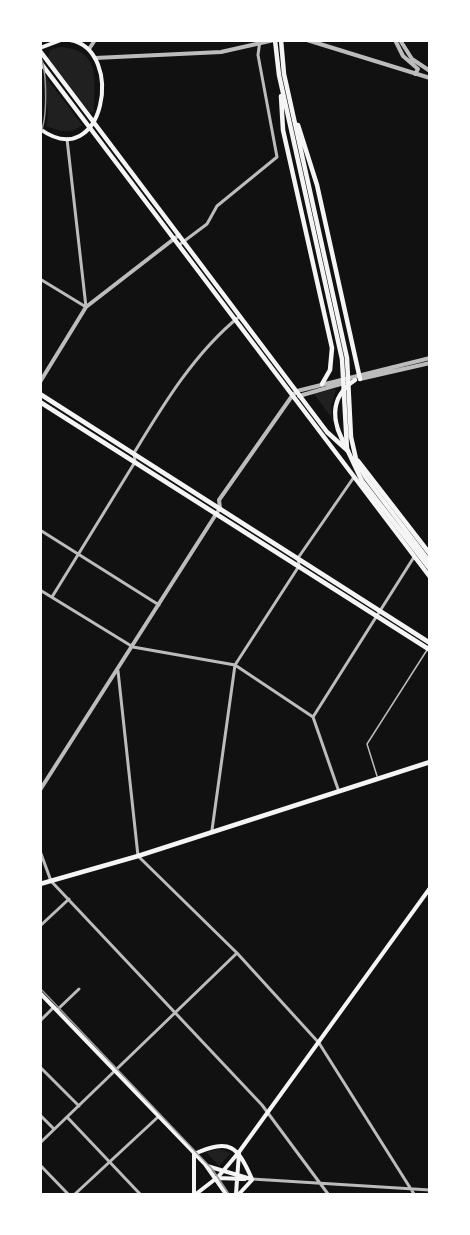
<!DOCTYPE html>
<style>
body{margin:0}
#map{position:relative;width:470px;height:1235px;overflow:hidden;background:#111;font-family:"Fira Sans",sans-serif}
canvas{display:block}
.frame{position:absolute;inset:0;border:42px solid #fff;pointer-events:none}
</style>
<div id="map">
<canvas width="470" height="1235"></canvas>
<div class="frame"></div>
</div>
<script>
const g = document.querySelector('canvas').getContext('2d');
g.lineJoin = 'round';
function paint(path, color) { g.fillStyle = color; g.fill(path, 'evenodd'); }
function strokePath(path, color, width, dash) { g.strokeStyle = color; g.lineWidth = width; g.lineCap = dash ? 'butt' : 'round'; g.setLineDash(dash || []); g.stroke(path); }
paint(new Path2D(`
 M60,47C102,50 94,79 94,111L90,113L48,58L50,50Z
 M45,76L82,125C71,135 59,131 46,126L48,116Z
 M334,389L336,390L331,405L332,418L314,394Z
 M219,1149L231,1153L219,1166L206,1152Z`), '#202020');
strokePath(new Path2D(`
 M377,776L367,744L427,650`), '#bcbcbc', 1.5);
strokePath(new Path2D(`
 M67,139L86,307
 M179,245L207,224L217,206L277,157L258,55L260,40
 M40,279L86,307
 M40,530L159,605
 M40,590L133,647L235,665L313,717L338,789
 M52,597L135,462L134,453C163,405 195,352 240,316
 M118,671L138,856L237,953L319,1043L414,1194
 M313,717L414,557
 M212,830L235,665L299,566L298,558L354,477
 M40,851L51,881L262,1105L328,1194
 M40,926L69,899
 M57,1010L79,989
 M40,1021L54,1007
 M40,1067L79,1106
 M40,1115L54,1129
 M67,1117L140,1194
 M40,1143L237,953
 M40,1165L68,1194
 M252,1179L430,1190
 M75,1194L158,1117`), '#bcbcbc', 3);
strokePath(new Path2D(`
 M307,40L430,78
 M395,40L403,56L418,69L415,74
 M400,40L412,59L430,71
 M89,49L95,40
 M95,58L221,52L274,40
 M360,379L430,363
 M40,382L86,307L179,235
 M299,396L344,383
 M40,790L220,508L219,500L292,396L297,391L430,358`), '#bcbcbc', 4);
strokePath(new Path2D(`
 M40,48L61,40
 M40,129C104,175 126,50 70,40
 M40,993L205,1164L226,1194
 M207,1166L251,1179
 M217,1178L245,1179
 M194,1194V1154C231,1138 237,1146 252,1179
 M196,1194L218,1177L239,1152L430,888
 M236,1194L239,1153
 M239,1194L252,1180`), '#f5f5f5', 4);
strokePath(new Path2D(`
 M40,51L327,432L348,451
 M40,62L430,577
 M40,394L430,643
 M40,402L430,650
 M347,448C332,424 328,398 355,380
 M358,461L430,554
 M40,884L138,856L430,762`), '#f5f5f5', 4.5);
strokePath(new Path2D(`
 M275,40L279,75L342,359L347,449L362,481L430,569
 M281,40L284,74L347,358L351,437L356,459L366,478L430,562
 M281,96L283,130L332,348L330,370L322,384
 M298,125L317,185L360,379`), '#f5f5f5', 4.5);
strokePath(new Path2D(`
 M40,55C47,70 48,119 40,134
 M40,988L213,1170L229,1194`), '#9a9a9a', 1.5);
</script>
